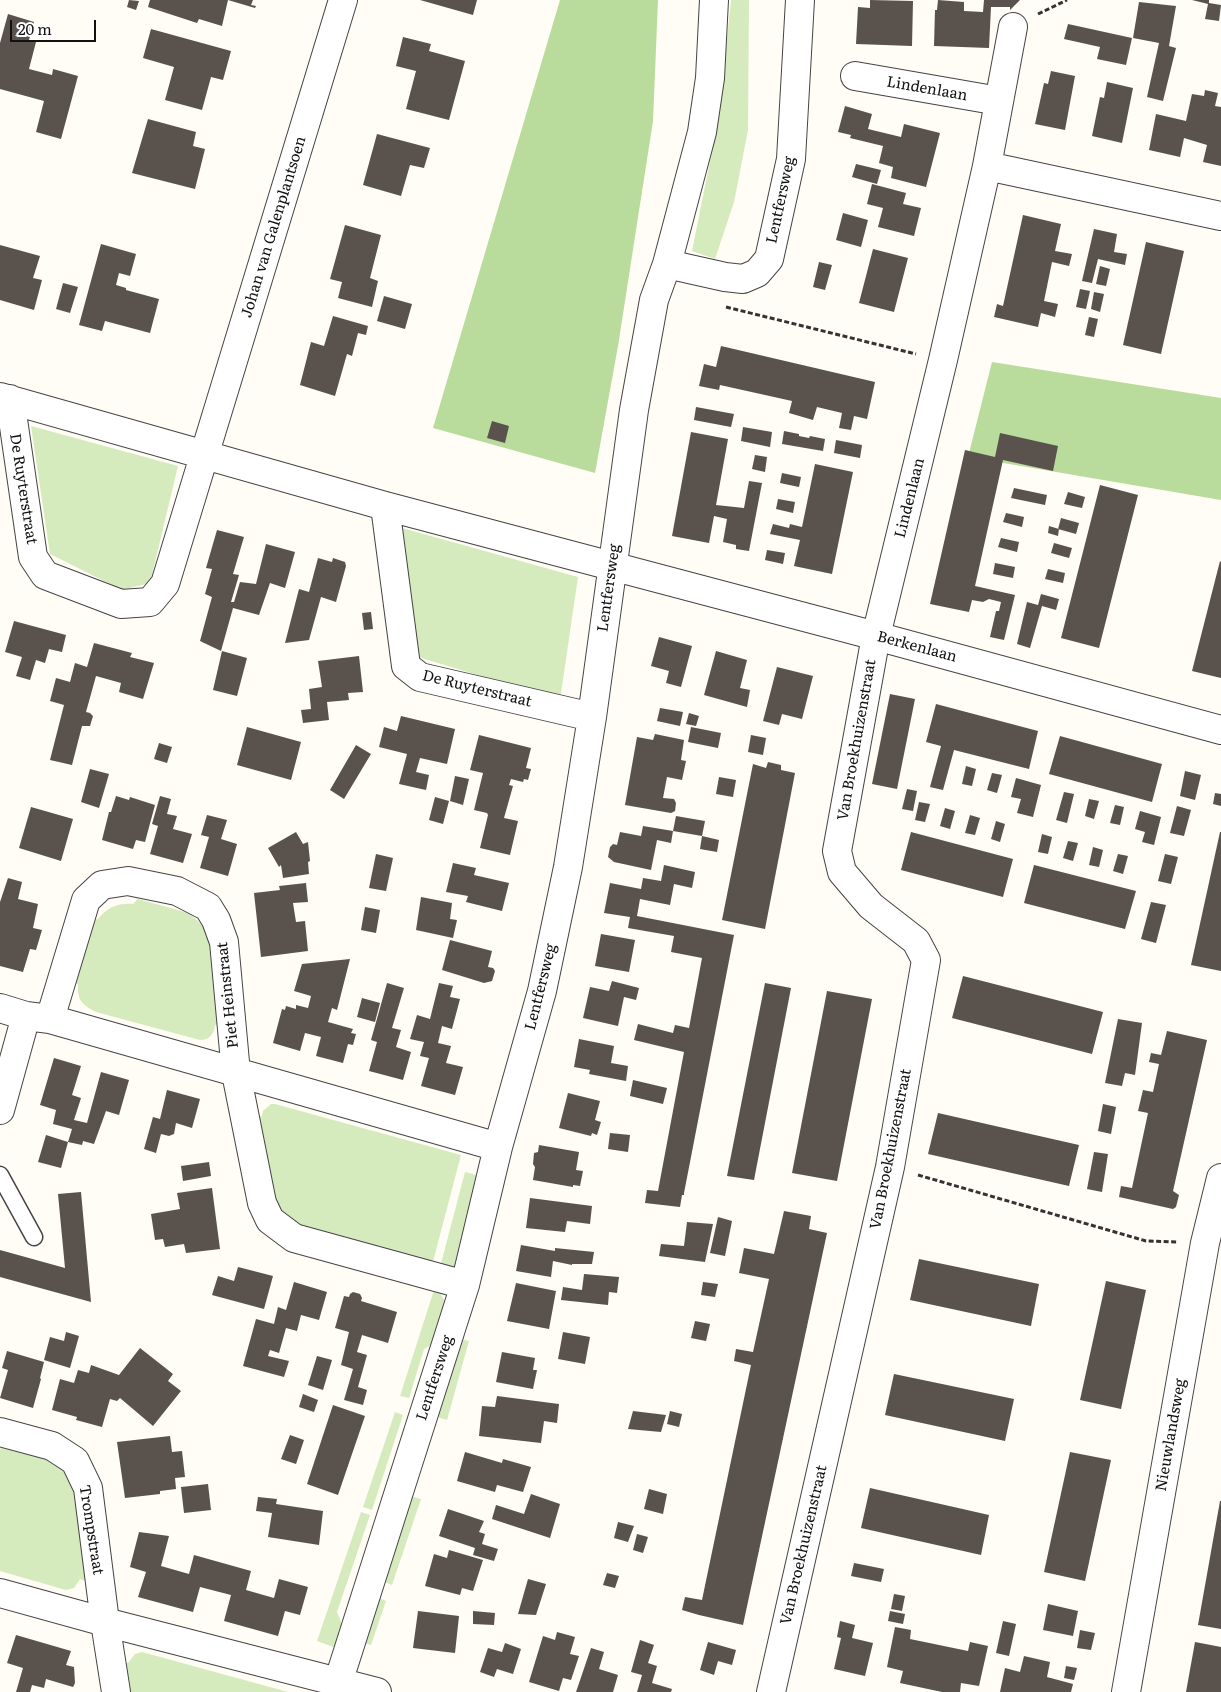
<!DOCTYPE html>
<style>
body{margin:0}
#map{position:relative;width:1221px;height:1692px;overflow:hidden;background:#fffdf5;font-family:Literata,serif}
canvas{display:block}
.scale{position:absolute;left:10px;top:20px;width:86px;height:22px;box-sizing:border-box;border:2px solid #111;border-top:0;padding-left:6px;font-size:15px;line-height:18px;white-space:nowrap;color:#111;-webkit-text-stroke:4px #fff;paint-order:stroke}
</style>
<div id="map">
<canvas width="1221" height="1692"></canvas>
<div class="scale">20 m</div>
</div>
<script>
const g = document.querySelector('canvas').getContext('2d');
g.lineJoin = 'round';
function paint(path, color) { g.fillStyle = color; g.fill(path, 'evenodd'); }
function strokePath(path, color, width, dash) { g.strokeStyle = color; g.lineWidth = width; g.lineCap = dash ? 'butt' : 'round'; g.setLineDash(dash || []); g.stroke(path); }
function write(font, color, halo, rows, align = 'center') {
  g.font = font + ' Literata,serif'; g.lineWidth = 5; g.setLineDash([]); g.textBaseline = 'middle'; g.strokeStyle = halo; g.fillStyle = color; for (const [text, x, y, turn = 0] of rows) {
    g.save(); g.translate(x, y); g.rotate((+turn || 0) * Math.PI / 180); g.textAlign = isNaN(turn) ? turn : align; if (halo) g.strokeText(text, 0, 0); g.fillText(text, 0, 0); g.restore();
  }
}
paint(new Path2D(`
 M731,0H749L748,130L734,202L715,259L692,251L719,116Z
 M31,426L178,466L150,583L122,590L50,554Z
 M402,528L578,577L560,700L418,657Z
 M138,899L185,912C196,917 205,927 210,938L222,1024L215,1025C214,1034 209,1040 200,1040L96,1012C83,1005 77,1001 78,984L71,983L89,920L98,919C108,907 118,903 133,904Z
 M271,1104H275L461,1155L430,1273L276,1219L254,1117L262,1116L263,1111Z
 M465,1172L480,1176L457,1265L454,1270L438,1275Z
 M434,1290L440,1293L446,1303L437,1341L424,1349L409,1398L400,1396Z
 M461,1339L469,1341L447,1420L437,1417Z
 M395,1412L403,1415L372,1510L363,1507Z
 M4,1446L57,1462L71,1475L76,1485L88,1582L80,1579L74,1588L66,1590L0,1571V1449Z
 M411,1496L421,1499L392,1585L382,1581Z
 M361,1512L370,1515L337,1612L343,1627L336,1648L317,1641Z
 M377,1597L386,1601L371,1645L361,1642Z
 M142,1652L288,1692H123L120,1662L128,1663L135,1654Z`), '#d5ebbd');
paint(new Path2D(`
 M560,0H658L653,121L618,346L595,473L433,428Z
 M992,362L1221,398V500L968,457Z`), '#b9dc9c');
paint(new Path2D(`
 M129,0L139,1L136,10L127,7Z
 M150,0H253L251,5L256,6L255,8L228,0L222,26L199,19L197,23L148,7Z
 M420,0H477L473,15Z
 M870,0L913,1L912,46L856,44L858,7L870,8Z
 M938,0L964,2V11L983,12L984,0H1020L1010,10V7H991L989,48L934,46L935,10H937Z
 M1192,0H1209V3L1221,5L1219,21L1205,19L1208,4Z
 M1139,2L1176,6L1169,46L1176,48L1163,101L1147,97L1159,43L1133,38Z
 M8,14L34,22L29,40L36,42L29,69L52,75L53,69L78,76L61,139L36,132L44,101L0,89V43Z
 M1068,24L1132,38L1126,65L1097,59L1100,47L1064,39Z
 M151,29L231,51L223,80L211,77L202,110L165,100L174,67L143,58Z
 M403,37L431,44L429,51L465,61L449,120L406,109L416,71L396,66Z
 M1051,71L1075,76L1065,130L1035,124L1044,83L1048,84Z
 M1107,82L1133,88L1122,143L1092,136L1100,97L1104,98Z
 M1205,90L1218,93L1215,106L1221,107V166L1203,162L1207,145L1184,138L1180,157L1149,150L1156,114L1186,121L1192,94L1204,96Z
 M845,106L872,114L868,129L901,137L904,124L940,133L926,187L891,178L893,167L879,163L883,146L850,138L851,135L838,132Z
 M148,119L196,132L193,146L205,149L195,189L132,173Z
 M377,134L430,148L424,168L410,165L401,196L363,185Z
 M856,164L881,170L877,184L852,177Z
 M872,184L906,193L903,204L921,208L914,236L878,227L883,208L867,204Z
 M843,213L868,220L861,247L836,240Z
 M1023,215L1061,224L1055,251L1072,254L1069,266L1052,262L1044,301L1058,304L1055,317L1041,313L1038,327L994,317L997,304L1003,306Z
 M345,225L381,235L370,278L378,281L372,307L338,298L342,282L330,279Z
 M1094,229L1117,234L1114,252L1127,254L1125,265L1098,259L1092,283L1082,281Z
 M1146,242L1184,251L1161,354L1123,345Z
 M101,244L136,254L130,276L119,273L116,285L126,288V290L159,299L150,333L105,321L102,331L79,325Z
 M0,245L40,256L33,278L42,280L34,310L0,300Z
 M873,249L908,258L894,312L859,303Z
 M819,262L832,265L825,290L813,287Z
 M1100,266L1110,269L1106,286L1096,284Z
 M63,283L78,287L70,313L56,309Z
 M1080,289L1090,291L1086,309L1076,307Z
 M1094,292L1104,294L1100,312L1091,309Z
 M384,296L412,304L405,329L377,321Z
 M333,316L368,326L366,335L358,333L352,356L347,354L335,396L300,385L311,342L324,346Z
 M1089,317L1098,319L1094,337L1085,335Z
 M721,346L875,382L867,419L854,416L851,430L839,428L842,413L817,407L813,420L789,413L792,401L720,385L719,390L699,386L704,364L716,367Z
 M696,407L734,414L731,427L694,420Z
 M492,421L509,426L505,443L487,438Z
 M743,427L772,432L770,447L741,441Z
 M784,431L799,434V436L809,438L810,436L825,439L823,451L782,444Z
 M691,432L728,439L716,505L744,508L749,481L762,483L749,551L736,549V545L723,542L727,519L714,516L709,543L672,536Z
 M1000,433L1058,446L1053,471L1003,460L975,586L1015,595L1004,640L990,637L996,611H999L1001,602L989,599L983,602L972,600L969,612L930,604L965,450L995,457Z
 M836,440L862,445L860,458L834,453Z
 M755,455L767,457L765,472L752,469Z
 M815,464L853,472L832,574L794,566L800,540L770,534L773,524L789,528L790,524L802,527Z
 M782,473L801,477L799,487L780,483Z
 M1100,485L1138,495L1099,648L1061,638Z
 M1014,488L1047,495L1045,505L1011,498Z
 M1068,492L1085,497L1082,508L1064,504Z
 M778,499L795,502L793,513L776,509Z
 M1006,513L1024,517L1022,527L1003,522Z
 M1061,518L1079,523L1076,534L1058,529Z
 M1049,526L1059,529L1058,536L1048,533Z
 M217,530L244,537L233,574L239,575L231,602H234L240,582L256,584L266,544L295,552L285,588L270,583L259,615L233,608L221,651L200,641L212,597L205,594L212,569L206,568Z
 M1001,538L1019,542L1017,552L998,547Z
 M1054,543L1072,548L1069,558L1051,553Z
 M767,550L785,553L783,564L765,560Z
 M318,558L332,562L333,558L345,562L346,566L336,602L321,597L309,640L285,643L299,589L309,592Z
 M1220,561L1221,562V678L1192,671Z
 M995,563L1015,567L1013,578L993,574Z
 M1048,569L1065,573L1063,583L1045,579Z
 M1041,594L1059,599L1056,610L1042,606L1030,648L1017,644L1027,602L1038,605Z
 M371,612L373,629L364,630L362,613Z
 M14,621L66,635L62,652L49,649L45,663L36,660L30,680L16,676L22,657L5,652Z
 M659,637L692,646L681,687L666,683L669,671L651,666Z
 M94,643L132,653L130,657L154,663L143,699L119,692L121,683L96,676L86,712L90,713L93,716L90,726H82L72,765L50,760L64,705L50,701L56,678L70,682L75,663L87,667Z
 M222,651L247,658L237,696L213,690Z
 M716,651L747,660L740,688L750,690L747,707L704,695Z
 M359,656L363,692L348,693L349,700L327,702L329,720L303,723L301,710L311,709L309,689L322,687L318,661Z
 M777,667L813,676L802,719L782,714L779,725L763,721Z
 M890,694L915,699L897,789L872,784Z
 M936,704L1038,731L1029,769L954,750L943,790L930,787L941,746L926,742Z
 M660,708L683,712L680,726L657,721Z
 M689,713L699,716L696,726L686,724Z
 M401,716L455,729L447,764L420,758L416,772L429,775L426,790L399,784L407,754L379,747L384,727L397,731Z
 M247,727L301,742L291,780L237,765Z
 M691,727L721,733L718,748L688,742Z
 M655,734L684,740L681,760L686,761L682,780L667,777L663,798L674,799L676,803L675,811L671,813L625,805L637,737L653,740Z
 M479,735L531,748L526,768L531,769L528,780L524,779L523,782L511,779L509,785L513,786L504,818L518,821L510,855L480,848L488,815L487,813L474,810L483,773L470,770Z
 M751,735L766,738L763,755L748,752Z
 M1060,736L1162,764L1152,802L1049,774Z
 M159,743L172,747L167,763L154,759Z
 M356,745L371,754L344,799L330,790Z
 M768,762L781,765V770L795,773L765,929L722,920L753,764L766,768Z
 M966,766L976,769L972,786L962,784Z
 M90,769L109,774L99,808L81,802Z
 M1185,771L1201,775L1195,800L1180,796Z
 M992,773L1002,775L997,793L987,790Z
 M455,776L469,779L463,805L450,801Z
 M719,777L736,780L733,797L716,794Z
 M1016,778L1041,785L1033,817L1017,813L1021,799L1011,797Z
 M907,789L917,791L913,811L902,809Z
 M1064,792L1074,794L1067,823L1056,820Z
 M1215,793L1221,794V806L1213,804Z
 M116,796L129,800L130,797L155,805L145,842L136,840L133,849L102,840L109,812H111Z
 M160,796L171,799L167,814L177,816L173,829L192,834L183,863L150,854L158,826L152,824Z
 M435,797L449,801L443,824L429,820Z
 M1089,799L1099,801L1094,819L1085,816Z
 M919,802L930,804L925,822L915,820Z
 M1115,805L1124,807L1120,825L1110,823Z
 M1177,806L1191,810L1184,836L1170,833Z
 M31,807L73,819L61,861L19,848Z
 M945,808L955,811L950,829L940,826Z
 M1140,811L1161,817L1154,845L1142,842L1145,832L1135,829Z
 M207,815L227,820L221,839L237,844L228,876L200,868L209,837L201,835Z
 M970,815L980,818L975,835L965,833Z
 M676,816L705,821L702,836L673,831L671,843L657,840L651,870L614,862L608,857L610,847L613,844L617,845L620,832L641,836L643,826L673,831Z
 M996,821L1005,824L1000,842L991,839Z
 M296,832L303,844L308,842L310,861L308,862L309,874L283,878L281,865L279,867L268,848Z
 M911,832L1013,859L1003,897L901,870Z
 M1220,832H1221V971L1191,965Z
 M1042,834L1052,837L1048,854L1038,852Z
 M702,836L719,840L717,852L700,849Z
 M1068,841L1078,843L1073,861L1063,858Z
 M1093,847L1103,850L1099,867L1089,865Z
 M376,854L393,858L386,891L369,888Z
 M1118,854L1128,856L1123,874L1113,871Z
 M1165,854L1178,857L1171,884L1158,881Z
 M453,863L476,868L474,875L509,883L502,911L466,902L468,896L446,892Z
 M664,865L695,872L692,888L674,884L670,905L640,899L637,916L734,935L684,1193V1195H682L680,1207L645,1203L647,1190L658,1191L684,1052L634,1040L638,1024L673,1033L675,1025L689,1028L702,958L671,952L674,936L628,928L630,917L604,913L610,883L641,889L643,878L661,881Z
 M1034,865L1136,891L1125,929L1024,903Z
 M8,878L22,882L18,899L38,904L33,928L42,930L36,950L30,949L23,972L0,966V902Z
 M306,883L308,902L293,903L296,922L305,921L308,951L261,957L254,893L280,890L279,886Z
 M421,897L452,903L450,919L457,920L453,938L416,930Z
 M1151,902L1166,905L1156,943L1141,939Z
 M365,907L380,910L376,933L361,930Z
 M601,934L635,940L629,972L595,966Z
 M450,940L492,951L488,967L493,968L495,971L492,981L484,983L442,970Z
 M350,959L337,1010L332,1008L328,1022L353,1029L351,1033L356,1034L353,1045L348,1044L343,1063L316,1056L321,1037L305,1033L300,1051L273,1043L282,1009L285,1010L286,1006L296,1009V1005L308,1008L311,996L294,991L302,964Z
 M963,976L1103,1012L1092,1054L952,1018Z
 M612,981L639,988L636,1000L624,997L618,1026L583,1018L590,987L609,991Z
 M387,983L404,988L392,1028L401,1030L396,1047L411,1052L403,1080L369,1071L377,1042L371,1040Z
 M439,983L453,986L450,997L460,999L452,1029L442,1026L438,1043L451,1046L446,1063L463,1067L455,1095L421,1086L429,1058L420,1056L424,1042L410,1039L417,1015L430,1019Z
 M765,983L791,988L754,1180L727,1176Z
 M827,991L872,999L837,1181L792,1173Z
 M362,998L380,1003L375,1022L357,1017Z
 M1118,1019L1142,1023L1135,1075L1125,1073L1122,1086L1105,1083Z
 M1167,1031L1207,1040L1173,1191L1179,1195L1176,1207L1173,1209L1119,1197L1121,1186L1132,1188L1148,1113L1138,1111L1143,1090L1153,1092L1159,1064L1149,1062L1151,1053L1161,1055Z
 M579,1039L614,1046L611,1063L628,1066L626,1081L589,1074L590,1070L574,1067Z
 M54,1058L81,1066L72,1095L81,1098L74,1120L87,1123L101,1072L129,1080L119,1115L106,1111L94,1144L83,1141L82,1145L68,1142L72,1129L53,1124L56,1110L40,1105Z
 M633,1080L667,1088L663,1104L630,1096Z
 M167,1090L200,1099L192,1128L176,1123L174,1134L169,1136L161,1134L156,1153L144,1149L153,1117L160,1119Z
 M568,1093L600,1101L595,1120L601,1122L597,1135L592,1133L591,1136L559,1128Z
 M1103,1104L1116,1107L1111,1134L1098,1131Z
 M938,1113L1079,1145L1069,1186L928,1154Z
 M610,1133L630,1135L628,1152L608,1149Z
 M46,1135L68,1142L61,1168L38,1162Z
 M539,1145L579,1152L576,1170L583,1171L580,1186L573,1185V1187L533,1180L535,1167L533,1164L534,1153L538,1152Z
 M1094,1152L1108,1154L1102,1192L1087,1189Z
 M209,1162L211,1176L183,1181L181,1166Z
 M212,1188L220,1249L186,1253L184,1244L165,1247L163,1239L155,1240L151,1214L180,1209L177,1193Z
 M81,1192L91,1302L0,1277V1250L65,1268L58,1194Z
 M530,1198L592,1206L590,1224L567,1221L565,1232L526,1228Z
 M784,1211L811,1216L809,1229L827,1233L743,1625L699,1615L682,1610L685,1597L702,1600L751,1365L734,1361L736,1349L753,1352L769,1279L739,1273L744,1248L774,1254Z
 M718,1217L732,1221L725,1256L710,1253Z
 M687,1222L713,1224L705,1262L659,1256L661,1244L684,1246Z
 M521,1245L555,1251V1248L594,1252L592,1264H572V1265L553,1261L551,1277L516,1271Z
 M919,1259L1039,1284L1031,1326L910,1300Z
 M238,1267L273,1276L264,1309L212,1295L218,1276L234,1281Z
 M584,1274L619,1277L617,1293L609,1292L608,1305L561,1300L563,1287L582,1290Z
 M1106,1281L1146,1290L1121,1409L1080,1400Z
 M294,1282L327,1292L319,1320L301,1315L297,1331L286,1328L279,1353L270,1350L268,1356L289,1361L284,1377L243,1366L256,1319L274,1324L278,1307L286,1310Z
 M703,1282L718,1284L715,1297L701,1295Z
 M516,1283L556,1291L549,1329L507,1321Z
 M353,1292L360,1294L362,1298L361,1301L397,1312L388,1343L362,1335L357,1352L367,1355L358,1387L367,1390L363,1405L344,1400L353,1369L341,1365L349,1332L335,1328L344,1296L349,1297L350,1294Z
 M695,1321L710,1324L706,1341L691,1338Z
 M66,1332L79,1336L70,1368L44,1360L50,1337L64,1341Z
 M563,1332L590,1337L585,1364L558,1359Z
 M140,1348L173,1374L168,1381L181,1391L153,1426L120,1398L117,1401L110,1399L102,1427L76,1420L77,1417L52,1410L60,1379L74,1383L78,1370L89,1373L91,1365L119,1375Z
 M7,1351L44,1362L40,1378L41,1379L33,1408L0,1398L8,1370L2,1368Z
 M502,1352L535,1358L533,1370H537L533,1389L496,1382Z
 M317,1356L332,1360L323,1390L308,1385Z
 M894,1374L1014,1399L1005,1441L885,1415Z
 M303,1394L318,1400L314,1412L299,1407Z
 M497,1396L559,1404L557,1423L544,1421L541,1443L479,1436L482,1406L495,1407Z
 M333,1405L365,1416L338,1495L307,1484Z
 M633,1411L666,1415L661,1432L628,1429Z
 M670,1411L682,1414L679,1427L667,1424Z
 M290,1435L304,1440L296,1464L281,1459Z
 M170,1436L172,1452L182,1451L185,1477L175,1478L176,1489L160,1491V1494L125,1498L117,1442Z
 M465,1452L502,1463L503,1459L531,1467L523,1492L497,1485L495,1492L457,1481Z
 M1070,1452L1111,1460L1085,1581L1044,1572Z
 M208,1484L211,1510L184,1513L181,1487Z
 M870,1488L989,1515L981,1555L861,1528Z
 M649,1489L667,1494L663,1514L644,1509Z
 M531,1494L560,1504L550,1538L492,1519L496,1505L524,1514Z
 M258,1497L277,1499L276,1504L323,1511L319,1545L268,1537L272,1513L256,1511Z
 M1220,1501H1221V1629L1198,1625Z
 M448,1509L484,1521L479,1532L485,1534L482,1544L498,1549L494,1561L473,1555L475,1548L439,1536Z
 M618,1522L634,1526L628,1542L614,1538Z
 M139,1532L169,1536L161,1566L189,1574L194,1555L251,1571L246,1590L274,1598L279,1579L308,1587L300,1615L285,1611L278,1636L224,1621L231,1595L200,1587L193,1612L138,1597L146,1572L130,1567Z
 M637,1534L648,1537L643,1553L633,1550Z
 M449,1550L483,1560L473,1591L462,1588L460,1595L425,1586L434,1554L447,1558Z
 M854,1563L884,1569L881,1582L851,1576Z
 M607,1573L619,1576L615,1588L603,1585Z
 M528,1579L546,1584L536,1615L518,1614Z
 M894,1594L905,1596L902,1611L891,1609Z
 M1048,1604L1078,1611L1073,1636L1043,1630Z
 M418,1611L459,1616L455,1653L413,1648Z
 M473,1611L495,1613L494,1625L473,1624Z
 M890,1611L905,1614L903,1624L888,1621Z
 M840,1621L855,1625L852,1638L873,1643L865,1676L834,1669L841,1638L837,1637Z
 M1003,1621L1016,1624L1009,1656L996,1653Z
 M895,1627L911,1630L910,1639L968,1651L970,1642L988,1646L979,1686L961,1683L960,1692H942L900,1683L903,1671L887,1667Z
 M1080,1630L1095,1633L1091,1650L1077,1648Z
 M557,1632L575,1637L570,1654L579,1656L571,1680L563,1678L559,1691L529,1682L543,1636L555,1640Z
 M16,1635L71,1651L66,1665L74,1667L75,1683L73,1687L46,1679L44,1688L32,1685L30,1692H16L23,1668L7,1663Z
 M640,1640L654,1645L648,1663L657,1666L652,1683L672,1689L671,1692H637L642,1675L631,1672Z
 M708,1642L736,1650L732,1665L718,1661L714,1675L700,1670Z
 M1195,1642L1221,1647V1692H1186Z
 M505,1643L521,1649L513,1674L497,1669L494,1677L480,1672L488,1648L502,1652Z
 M591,1648L604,1652L599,1669L618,1675L613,1692H576Z
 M1024,1656L1050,1662L1047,1677L1073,1684L1071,1692H1000L1005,1668L1020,1672Z
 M1066,1666L1077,1668L1074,1680L1064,1678Z`), '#5a524d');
const lane = new Path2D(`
 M0,1175L34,1237`);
const street = new Path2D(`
 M855,76L999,101
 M987,166L1221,216
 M667,264L725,277L743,279L757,273L769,259L791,159L800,0
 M0,397L385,506L876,636L1221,730
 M10,399L33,557L45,575L121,604L150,602L165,584L343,0
 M385,506L406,666L420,677L592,717
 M0,1008L26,1016L50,1019L498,1147
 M50,1019L86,900L102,885L128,881L177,891L208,907L216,920L224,942L236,1073L262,1203L270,1220L294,1238L465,1285
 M0,1110L26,1016
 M0,1432L52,1446L75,1461L88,1488L105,1622L116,1692
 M0,1593L105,1622L377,1692
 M335,1692L465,1285L498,1147L542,991L568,867L592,717L634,410L654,300L667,264L702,132L710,78L714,0
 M771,1692L890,1167L926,960L916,941L871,906L842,872L837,851L876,636L943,360L987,166L1013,27
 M1126,1692L1205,1243L1221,1178`);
strokePath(lane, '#444', 19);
strokePath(street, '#444', 30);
strokePath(new Path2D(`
 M1038,14L1067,0
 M726,307L916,354
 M918,1175L1146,1241L1177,1242`), '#333', 3, [5, 2.5]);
strokePath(lane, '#fff', 16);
strokePath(street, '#fff', 28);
write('15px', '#111', '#fff', [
 ["Lindenlaan",927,89,10],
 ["Lentfersweg",781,200,-78],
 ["Johan van Galenplantsoen",274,227,-73],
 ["De Ruyterstraat",23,489,81],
 ["Lindenlaan",910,498,-76],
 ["Lentfersweg",609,588,-82],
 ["Berkenlaan",917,647,15],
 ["De Ruyterstraat",477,689,14],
 ["Van Broekhuizenstraat",857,740,-80],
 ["Lentfersweg",541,987,-76],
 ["Piet Heinstraat",228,995,-96],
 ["Van Broekhuizenstraat",891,1149,-79],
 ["Lentfersweg",435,1378,-72],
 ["Nieuwlandsweg",1171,1435,-80],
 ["Trompstraat",91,1530,81],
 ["Van Broekhuizenstraat",804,1545,-77]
]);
</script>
